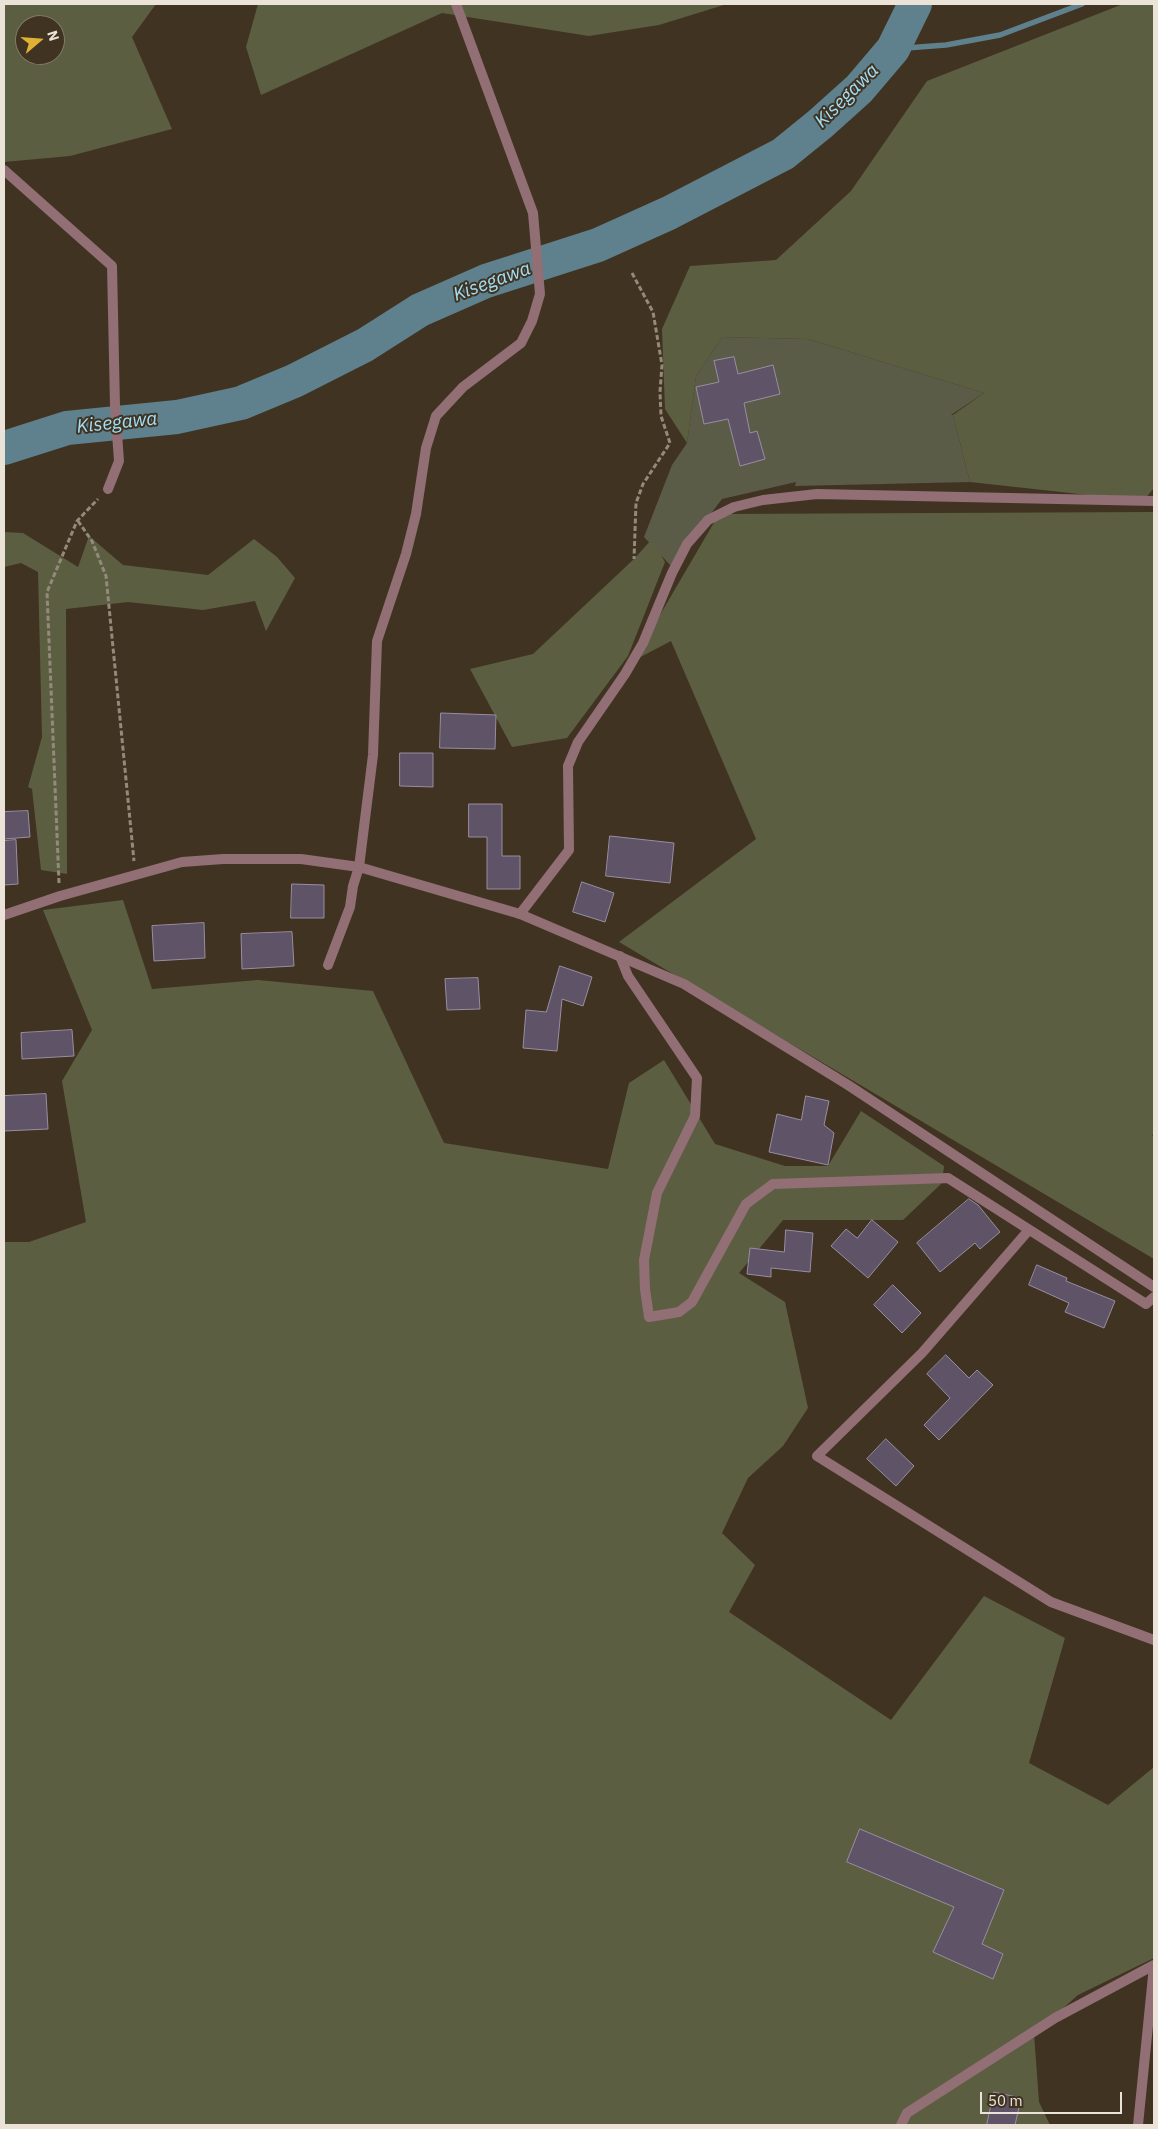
<!DOCTYPE html>
<style>
body{margin:0}
#map{position:relative;width:1158px;height:2129px;overflow:hidden;background:#403321;font-family:"IBM Plex Sans",sans-serif}
canvas{display:block}
.frame{position:absolute;inset:0;border:5px solid #ebe3d8;pointer-events:none}
.north{position:absolute;left:15px;top:15px;width:50px;height:50px;box-sizing:border-box;background:#403321;border:1px solid #84796a;border-radius:50%;rotate:72deg;font-size:14px;font-weight:700;line-height:20px;text-align:center;color:#ebe3d8}
.north::after{content:'';display:block;margin:auto;width:18px;height:22px;background:#e0b034;clip-path:polygon(50% 0,100% 100%,50% 72%,0 100%)}
.scale{position:absolute;left:980px;top:2092px;width:142px;height:22px;box-sizing:border-box;border:2px solid #ebe3d8;border-top:0;padding-left:6px;font-size:15px;line-height:18px;white-space:nowrap;color:#ebe3d8;-webkit-text-stroke:4px #403321;paint-order:stroke}
</style>
<div id="map">
<canvas width="1158" height="2129"></canvas>
<div class="frame"></div>
<div class="north">N</div>
<div class="scale">50 m</div>
</div>
<script>
const g = document.querySelector('canvas').getContext('2d');
g.lineJoin = 'round';
function paint(path, color) { g.fillStyle = color; g.fill(path, 'evenodd'); }
function strokePath(path, color, width, dash) { g.strokeStyle = color; g.lineWidth = width; g.lineCap = dash ? 'butt' : 'round'; g.setLineDash(dash || []); g.stroke(path); }
function write(font, color, halo, rows, align = 'center') {
  g.font = font + ' "IBM Plex Sans",sans-serif'; g.lineWidth = 4; g.setLineDash([]); g.textBaseline = 'middle'; g.strokeStyle = halo; g.fillStyle = color; for (const [text, x, y, turn = 0] of rows) {
    g.save(); g.translate(x, y); g.rotate((+turn || 0) * Math.PI / 180); g.textAlign = isNaN(turn) ? turn : align; if (halo) g.strokeText(text, 0, 0); g.fillText(text, 0, 0); g.restore();
  }
}
paint(new Path2D(`
 M722,337L808,339L984,393L951,415H953L970,482L795,486L796,482L722,499L671,566L644,537L672,465L687,443L696,376Z`), '#5b5c48');
paint(new Path2D(`
 M4,4H156L132,37L172,129L70,156L4,162ZM25,25H55V55H25Z
 M258,4H727L659,25L589,36L442,13L261,95L246,47Z
 M1123,4H1154V488L1143,501L970,482L953,415L984,393L808,339L722,337L696,376L687,443L665,409L662,329L690,266L776,260L851,191L927,81Z
 M1154,512V1134L1152,1135L1154,1137V1259L619,942L756,839L671,641L633,661L719,514Z
 M4,532L23,533L78,567L89,536L123,565L208,575L254,539L277,557L295,578L266,631L255,601L203,610L128,602L66,609L67,874L41,870L32,789L28,787L42,737L38,572L21,563L4,567Z
 M652,539L665,562L628,656L567,738L512,747L470,669L533,654L634,559Z
 M123,900L152,989L258,980L373,991L444,1143L608,1169L629,1083L664,1060L715,1144L785,1166H828L861,1111L944,1166L942,1183L903,1220H783L739,1273L785,1302L808,1408L783,1446L748,1478L722,1533L755,1565L729,1612L891,1720L984,1596L1065,1638L1029,1763L1108,1805L1154,1767V1958L1078,1995L1034,2034L1039,2102L1050,2125H4V1242H29L86,1222L62,1081L92,1030L43,910Z`), '#5c5e42');
strokePath(new Path2D(`
 M893,49L946,45L1000,35L1082,4`), '#5f808d', 5.5);
strokePath(new Path2D(`
 M4,448L67,428L177,417L241,403L294,381L365,345L420,310L486,281L598,245L669,213L783,154L820,124L859,89L893,49L915,4`), '#5f808d', 34);
const building = new Path2D(`
 M734,357L738,374L773,365L780,394L744,403L750,433L757,431L765,459L740,466L728,419L704,424L696,387L719,382L714,361Z
 M441,713L496,715L495,749L440,748Z
 M400,753H433V787L400,786Z
 M469,804H502V856H520V889H487V837H469Z
 M28,811L30,837L4,839V812Z
 M610,836L674,843L670,883L606,876Z
 M16,840L18,884L4,885V841Z
 M582,882L614,893L605,922L573,912Z
 M292,884L324,885V918H291Z
 M204,923L205,958L154,961L152,926Z
 M292,932L294,966L242,969L241,934Z
 M560,966L592,977L583,1006L562,999L557,1051L523,1048L526,1010L546,1012Z
 M478,978L480,1009L447,1010L445,979Z
 M72,1030L74,1056L22,1059L21,1033Z
 M46,1094L48,1129L4,1131V1096Z
 M806,1096L829,1101L824,1125L834,1133L828,1165L769,1152L777,1114L801,1120Z
 M969,1199L978,1205L1000,1232L980,1249L975,1243L940,1272L917,1243Z
 M872,1220L898,1242L868,1278L831,1246L846,1229L857,1238Z
 M786,1230L813,1233L810,1272L771,1268V1277L747,1274L750,1248L784,1252Z
 M1037,1265L1067,1278L1066,1281L1115,1301L1104,1328L1065,1312L1069,1303L1029,1285Z
 M893,1285L921,1313L902,1333L874,1305Z
 M946,1355L969,1378L977,1370L993,1385L939,1440L924,1425L950,1398L927,1374Z
 M886,1439L914,1466L896,1486L867,1459Z
 M860,1829L1004,1890L982,1944L1003,1954L993,1979L933,1952L954,1907L847,1862Z
 M994,2092L1021,2098L1015,2125H987Z`);
paint(building, '#5f5367');
strokePath(building, '#9a8da3', 1);
strokePath(new Path2D(`
 M632,273L653,312L662,365L660,392L661,416L670,443L643,484L636,503L634,559
 M78,521L92,541L106,576L134,861
 M59,883L47,592L77,521L98,499`), '#948a7b', 3, [5, 2.5]);
strokePath(new Path2D(`
 M4,170L112,266L115,406L119,461L108,489
 M520,914L569,850L568,766L578,742L625,674L643,643L672,573L687,544L708,520L734,507L763,500L817,494L1154,501
 M620,956L628,976L697,1078L695,1116L657,1193L644,1260L645,1289L649,1317L679,1312L692,1302L746,1204L773,1184L948,1178L1146,1304L1154,1297
 M328,965L350,907L353,886L359,867L373,755L377,641L406,554L416,514L426,448L436,416L463,387L521,343L532,321L540,294L533,213L456,4
 M1028,1231L922,1353L817,1456L1051,1602L1154,1640
 M901,2125L907,2113L1055,2018L1154,1965
 M1138,2125L1154,1966`), '#926e75', 10);
strokePath(new Path2D(`
 M4,915L60,896L182,862L223,859H301L359,867L520,914L684,984L848,1085L1154,1287`), '#926e75', 10);
write('italic 19px', '#a1e0fa', '#403321', [
 ["Kisegawa",847,96,-45],
 ["Kisegawa",492,282,-20],
 ["Kisegawa",117,423,-6]
]);
</script>
